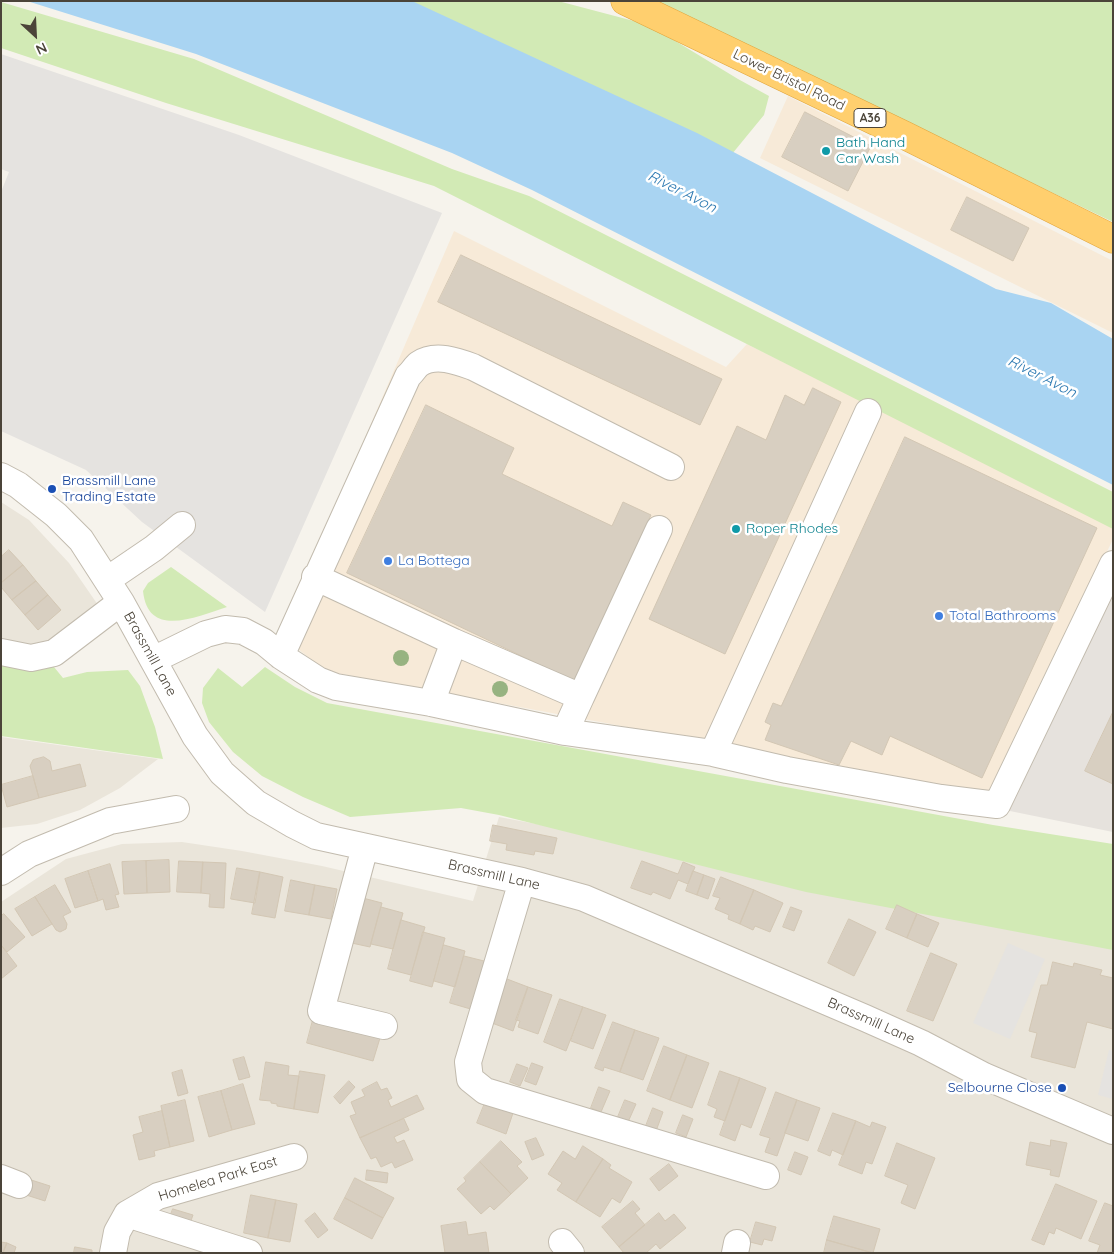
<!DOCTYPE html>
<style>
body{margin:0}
#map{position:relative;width:1114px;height:1254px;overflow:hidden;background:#f6f3ec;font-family:Quicksand,sans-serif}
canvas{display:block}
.frame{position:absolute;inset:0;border:2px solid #4b4439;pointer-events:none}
.north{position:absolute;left:10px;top:10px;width:50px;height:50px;-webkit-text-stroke:4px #fff;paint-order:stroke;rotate:155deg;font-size:14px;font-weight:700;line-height:20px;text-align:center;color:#4b4439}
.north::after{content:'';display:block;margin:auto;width:18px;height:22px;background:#4b4439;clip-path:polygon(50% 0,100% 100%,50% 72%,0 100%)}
</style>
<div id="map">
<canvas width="1114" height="1254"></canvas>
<div class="frame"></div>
<div class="north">N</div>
</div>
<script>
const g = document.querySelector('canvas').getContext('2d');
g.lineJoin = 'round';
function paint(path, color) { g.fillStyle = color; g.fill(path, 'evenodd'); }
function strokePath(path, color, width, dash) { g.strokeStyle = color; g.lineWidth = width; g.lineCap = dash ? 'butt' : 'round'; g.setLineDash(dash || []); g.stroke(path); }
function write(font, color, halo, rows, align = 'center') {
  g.font = font + ' Quicksand,sans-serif'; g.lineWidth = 5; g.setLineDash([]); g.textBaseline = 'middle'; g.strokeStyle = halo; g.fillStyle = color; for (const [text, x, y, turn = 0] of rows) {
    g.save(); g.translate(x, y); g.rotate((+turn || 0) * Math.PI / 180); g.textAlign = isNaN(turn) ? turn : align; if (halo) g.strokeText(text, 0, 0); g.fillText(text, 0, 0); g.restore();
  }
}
paint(new Path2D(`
 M1,502L29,520L69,563L98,605L42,648L1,644Z
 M1,737L158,759L120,788L80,810L37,824L1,828Z
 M499,817L835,880L1113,943V1253H1V902L66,859L122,844L182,842L242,851L322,866L473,901Z`), '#eae5da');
paint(new Path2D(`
 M788,96L1113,261V333L760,158Z
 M454,231L726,367L747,344L1113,526V539L992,795L326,671L280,635Z`), '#f7ead8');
paint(new Path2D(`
 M1113,595V832L1005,810Z`), '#e6e2dd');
paint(new Path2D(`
 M370,1H558L649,25L738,79L769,96L764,115L723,165Z
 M656,1H1113V222Z
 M1,2L194,59L452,169L529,196L1113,492V529L434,186L166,103L1,48Z
 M171,567L227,607C198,616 148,640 143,591L148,583Z
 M1,658L42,662L54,667L63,678L87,672L128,670L140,686L155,727L163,759L1,736Z
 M265,667L295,687L327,703L993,825L1113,844V950L806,892L499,815L461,808L350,817L303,797L262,776L233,752L209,722L202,703L203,688L218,668L242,687Z`), '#d2eab5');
paint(new Path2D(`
 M1,54L239,135L442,213L265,612L142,522L86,470L1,431V192L9,172L1,169Z
 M1008,943L1045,959L1010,1039L973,1023Z
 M1109,1050L1113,1051V1099L1098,1095Z`), '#e5e3e0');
paint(new Path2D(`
 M27,1H412L697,133L996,289L1051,303L1113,339V485L532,190L452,153L196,54Z`), '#a9d4f2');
const building = new Path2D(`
 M805,112L871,146L848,191L782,157Z
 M967,197L1029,228L1013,261L951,230Z
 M461,255L722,379L700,425L438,302Z
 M813,388L841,402L725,654L649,619L737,426L766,440L785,395L804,405Z
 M426,405L514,448L502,474L612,526L623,502L651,515L574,681L347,573Z
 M905,437L1097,528L982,778L890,736L882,755L851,741L839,765L765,740L771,725L765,722L773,703L781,706Z
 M9,550L23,565L1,583V557Z
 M23,565L36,581L12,600L1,587V583Z
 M36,581L48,595L25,615L12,600Z
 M48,595L61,610L38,630L25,615Z
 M1113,712V784L1085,771Z
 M44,757L50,761L52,771L80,764L86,786L39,798L30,766L33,760Z
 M33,776L39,798L7,807L1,785Z
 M493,825L557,838L553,854L535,851L534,855L506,850L507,844L490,841Z
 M169,860L170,892L147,893L146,861Z
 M146,861L147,893L124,894L122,862Z
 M179,861L203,862L201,893L177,892Z
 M642,861L678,874L683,862L695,867L688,884L678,880L670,899L653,892L651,895L631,888Z
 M203,862L226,863L224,908L209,907L210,894L201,893Z
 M110,864L119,894L115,895L119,907L106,910L103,899L98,901L88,871Z
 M237,868L260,872L255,903L231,899Z
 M88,871L98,901L75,908L65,879Z
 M693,871L704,875L697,895L686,891Z
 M260,872L283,877L275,918L252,914Z
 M704,875L715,879L708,899L697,895Z
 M721,877L754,890L740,924L728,919L729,915L715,909L720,898L713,896Z
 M291,880L315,885L309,915L285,911Z
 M55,885L71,912L63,916L67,924L66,929L60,932L56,930L35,897Z
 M315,885L337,889L331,919L309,915Z
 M754,890L783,903L770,932L755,926L753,930L740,924Z
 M35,897L52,924L32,936L15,909Z
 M359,897L382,903L370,947L347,942Z
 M897,905L917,914L907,938L886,929Z
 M381,907L403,913L393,949L371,944Z
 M791,907L802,911L794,931L783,927Z
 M4,914L25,937L7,952L1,945V916Z
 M917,914L939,923L928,947L907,938Z
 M849,919L876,932L854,976L828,963Z
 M401,920L425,927L411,975L388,969Z
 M423,932L445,938L432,987L410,981Z
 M1,945L17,966L1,979Z
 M444,945L465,951L455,987L434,981Z
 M931,953L957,964L933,1021L907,1011Z
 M464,956L488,962L474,1010L450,1003Z
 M1053,962L1073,967L1074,963L1102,970L1100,975L1113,978V1029L1087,1022L1075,1068L1031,1057L1037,1033L1029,1031L1041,985H1047Z
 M507,979L528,987L513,1031L492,1023Z
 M528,987L552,995L538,1034L518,1027L520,1021L516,1020Z
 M560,999L583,1007L566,1051L544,1042Z
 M583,1007L606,1015L593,1049L571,1041Z
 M313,1020L380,1038L373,1061L307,1043Z
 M613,1022L635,1030L620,1072L604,1067L603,1071L595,1068Z
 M635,1030L659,1038L643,1080L620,1072Z
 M664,1046L687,1055L670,1100L647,1091Z
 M687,1055L709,1063L692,1108L670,1100Z
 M244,1057L250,1077L239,1080L233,1060Z
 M266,1062L289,1066L288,1075L299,1076L294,1109L277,1106V1104L271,1103V1101L260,1100Z
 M532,1063L543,1067L536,1085L525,1081Z
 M517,1064L528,1068L520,1086L510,1082Z
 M182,1070L188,1093L178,1096L172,1073Z
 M300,1071L325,1075L318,1113L294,1109Z
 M720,1071L740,1078L725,1121L714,1117L717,1109L708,1105Z
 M740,1078L766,1088L751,1128L741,1124L735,1141L720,1135Z
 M349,1081L355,1087L340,1104L334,1097Z
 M377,1082L381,1090L387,1088L392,1098L388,1100L391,1107L417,1095L424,1109L360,1138L350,1116L356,1114L351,1102L365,1096L362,1090Z
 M243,1084L255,1124L232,1130L221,1091Z
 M599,1087L610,1091L601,1112L591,1108Z
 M221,1091L232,1130L209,1137L198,1097Z
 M776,1092L797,1100L777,1156L765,1152L770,1138L760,1135Z
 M185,1100L194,1141L170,1147L161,1106Z
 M625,1100L636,1104L628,1122L618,1117Z
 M797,1100L820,1108L808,1141L785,1133Z
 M485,1103L513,1113L506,1134L477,1123Z
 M653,1108L663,1112L656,1131L646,1126Z
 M162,1111L170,1147L154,1151L155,1156L139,1160L133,1135L143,1132L139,1117Z
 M833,1113L856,1121L843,1155L832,1150L830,1156L818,1151Z
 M683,1115L693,1119L686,1137L676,1133Z
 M404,1119L409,1130L394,1137L397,1143L404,1140L413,1160L395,1168L392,1162L381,1167L376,1157L371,1159L360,1138Z
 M856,1121L870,1127L872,1122L886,1127L872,1164L866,1162L862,1174L839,1165Z
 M536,1138L544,1155L532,1160L525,1142Z
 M1051,1140L1067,1143L1059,1177L1050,1175L1051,1170L1026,1165L1030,1142L1050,1146Z
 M501,1141L522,1162L517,1166L528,1178L511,1194L480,1162Z
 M897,1143L935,1158L915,1209L901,1203L908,1185L885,1176Z
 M583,1146L603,1159L576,1202L557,1190L562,1183L548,1174L563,1151L575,1159Z
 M795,1152L808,1157L801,1175L788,1170Z
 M603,1159L611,1165L609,1168L632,1182L620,1203L612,1198L600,1217L576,1202Z
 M480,1162L511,1194L494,1210L490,1206L481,1214L457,1189L466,1181L464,1178Z
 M669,1164L678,1176L659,1191L650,1179Z
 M367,1170L388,1173L387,1183L366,1180Z
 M25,1178L50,1186L45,1201L20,1193Z
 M355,1178L394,1198L383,1218L345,1198Z
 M1056,1184L1097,1201L1081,1239L1056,1228L1054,1234L1049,1232L1044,1245L1032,1240Z
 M251,1195L276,1200L268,1238L244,1233Z
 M345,1198L383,1218L372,1239L334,1219Z
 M276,1200L297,1204L290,1242L268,1238Z
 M633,1201L640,1209L635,1213L645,1225L619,1247L602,1227Z
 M1105,1203L1113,1206V1253H1097L1100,1245L1089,1241Z
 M173,1209L193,1215L189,1226L169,1220Z
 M315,1213L328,1230L318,1238L305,1221Z
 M659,1213L665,1221L674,1214L686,1228L660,1249L656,1244L646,1253H624L619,1247Z
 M834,1216L880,1229L873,1253L827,1240Z
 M466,1222L468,1235L486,1232L489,1253H445L441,1226Z
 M756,1222L776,1227L772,1241L764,1239L762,1245L750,1242Z
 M827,1240L873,1253H824Z
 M1,1242L7,1243L3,1253H1Z
 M7,1243L16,1247L14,1253H3Z
 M75,1247L92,1250V1253H74Z`);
paint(building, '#d8cfc1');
strokePath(building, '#d3c7b4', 1);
const minor = new Path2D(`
 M1,476L18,485L56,515L81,540L121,602L195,736L222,773L256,803L292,824L316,836L522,881L584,898L865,1018L921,1043L984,1076L1113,1131
 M315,577L454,642L581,697L565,732
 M107,580L154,548L182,525
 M1,652L31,658L54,653L121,602
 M281,656L408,376C412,373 415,367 419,364C435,353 457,361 473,367L671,467
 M153,660L206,634L225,629L243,631L264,642L281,656L318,680L336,687L431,703L565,732L713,753L787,770L941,798L997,805L1113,564
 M581,697L659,529
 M431,703L454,642
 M713,753L868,412
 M365,847L321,1011L384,1026
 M1,872L29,854L110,821L176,809
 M522,881L468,1062L470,1079L485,1091L766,1176
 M1,1178L19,1185
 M127,1214L249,1253
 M562,1242L571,1253
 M113,1253L117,1232L127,1214L158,1196L294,1157
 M735,1253L737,1243`);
const highway = new Path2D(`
 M625,1L904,135L1113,239`);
strokePath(minor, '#c2bbae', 28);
strokePath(highway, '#e0a43c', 29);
strokePath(minor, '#fff', 26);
strokePath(highway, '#ffcf6e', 28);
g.fillStyle = '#97b381';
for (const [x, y] of [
 [401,658],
 [500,689]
]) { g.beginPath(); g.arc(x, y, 8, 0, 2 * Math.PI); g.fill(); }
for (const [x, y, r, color] of [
 [826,151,5,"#0f9aa8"],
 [52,489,5,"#1a4fb4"],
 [736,529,5,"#0f9aa8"],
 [388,561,5,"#3f7fe0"],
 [939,616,5,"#3f7fe0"],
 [1062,1088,5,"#1a4fb4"]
]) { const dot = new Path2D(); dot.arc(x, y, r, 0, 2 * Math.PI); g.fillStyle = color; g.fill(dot); strokePath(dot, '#fff', 2); }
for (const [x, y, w] of [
 [870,118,32]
]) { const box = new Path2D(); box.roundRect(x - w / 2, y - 9.5, w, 19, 4); g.fillStyle = '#fff'; g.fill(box); strokePath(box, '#4b4439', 1); }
write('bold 12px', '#4b4439', null, [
 ["A36",870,118]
]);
write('14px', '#4b4439', '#fff', [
 ["Lower Bristol Road",789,80,26],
 ["Brassmill Lane",150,654,61],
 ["Brassmill Lane",494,875,13],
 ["Brassmill Lane",871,1021,24],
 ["Homelea Park East",218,1179,-17]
]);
write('14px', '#0d838f', '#fff', [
 ["Bath Hand",836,143],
 ["Car Wash",836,159],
 ["Roper Rhodes",746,529]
], 'left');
write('14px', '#164399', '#fff', [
 ["Brassmill Lane",62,481],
 ["Trading Estate",62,497],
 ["Selbourne Close",1052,1088,"right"]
], 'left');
write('14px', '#366cbe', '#fff', [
 ["La Bottega",398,561],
 ["Total Bathrooms",949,616]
], 'left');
write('italic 15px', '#2e7ab2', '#fff', [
 ["River Avon",682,192,27],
 ["River Avon",1042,377,27]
]);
</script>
